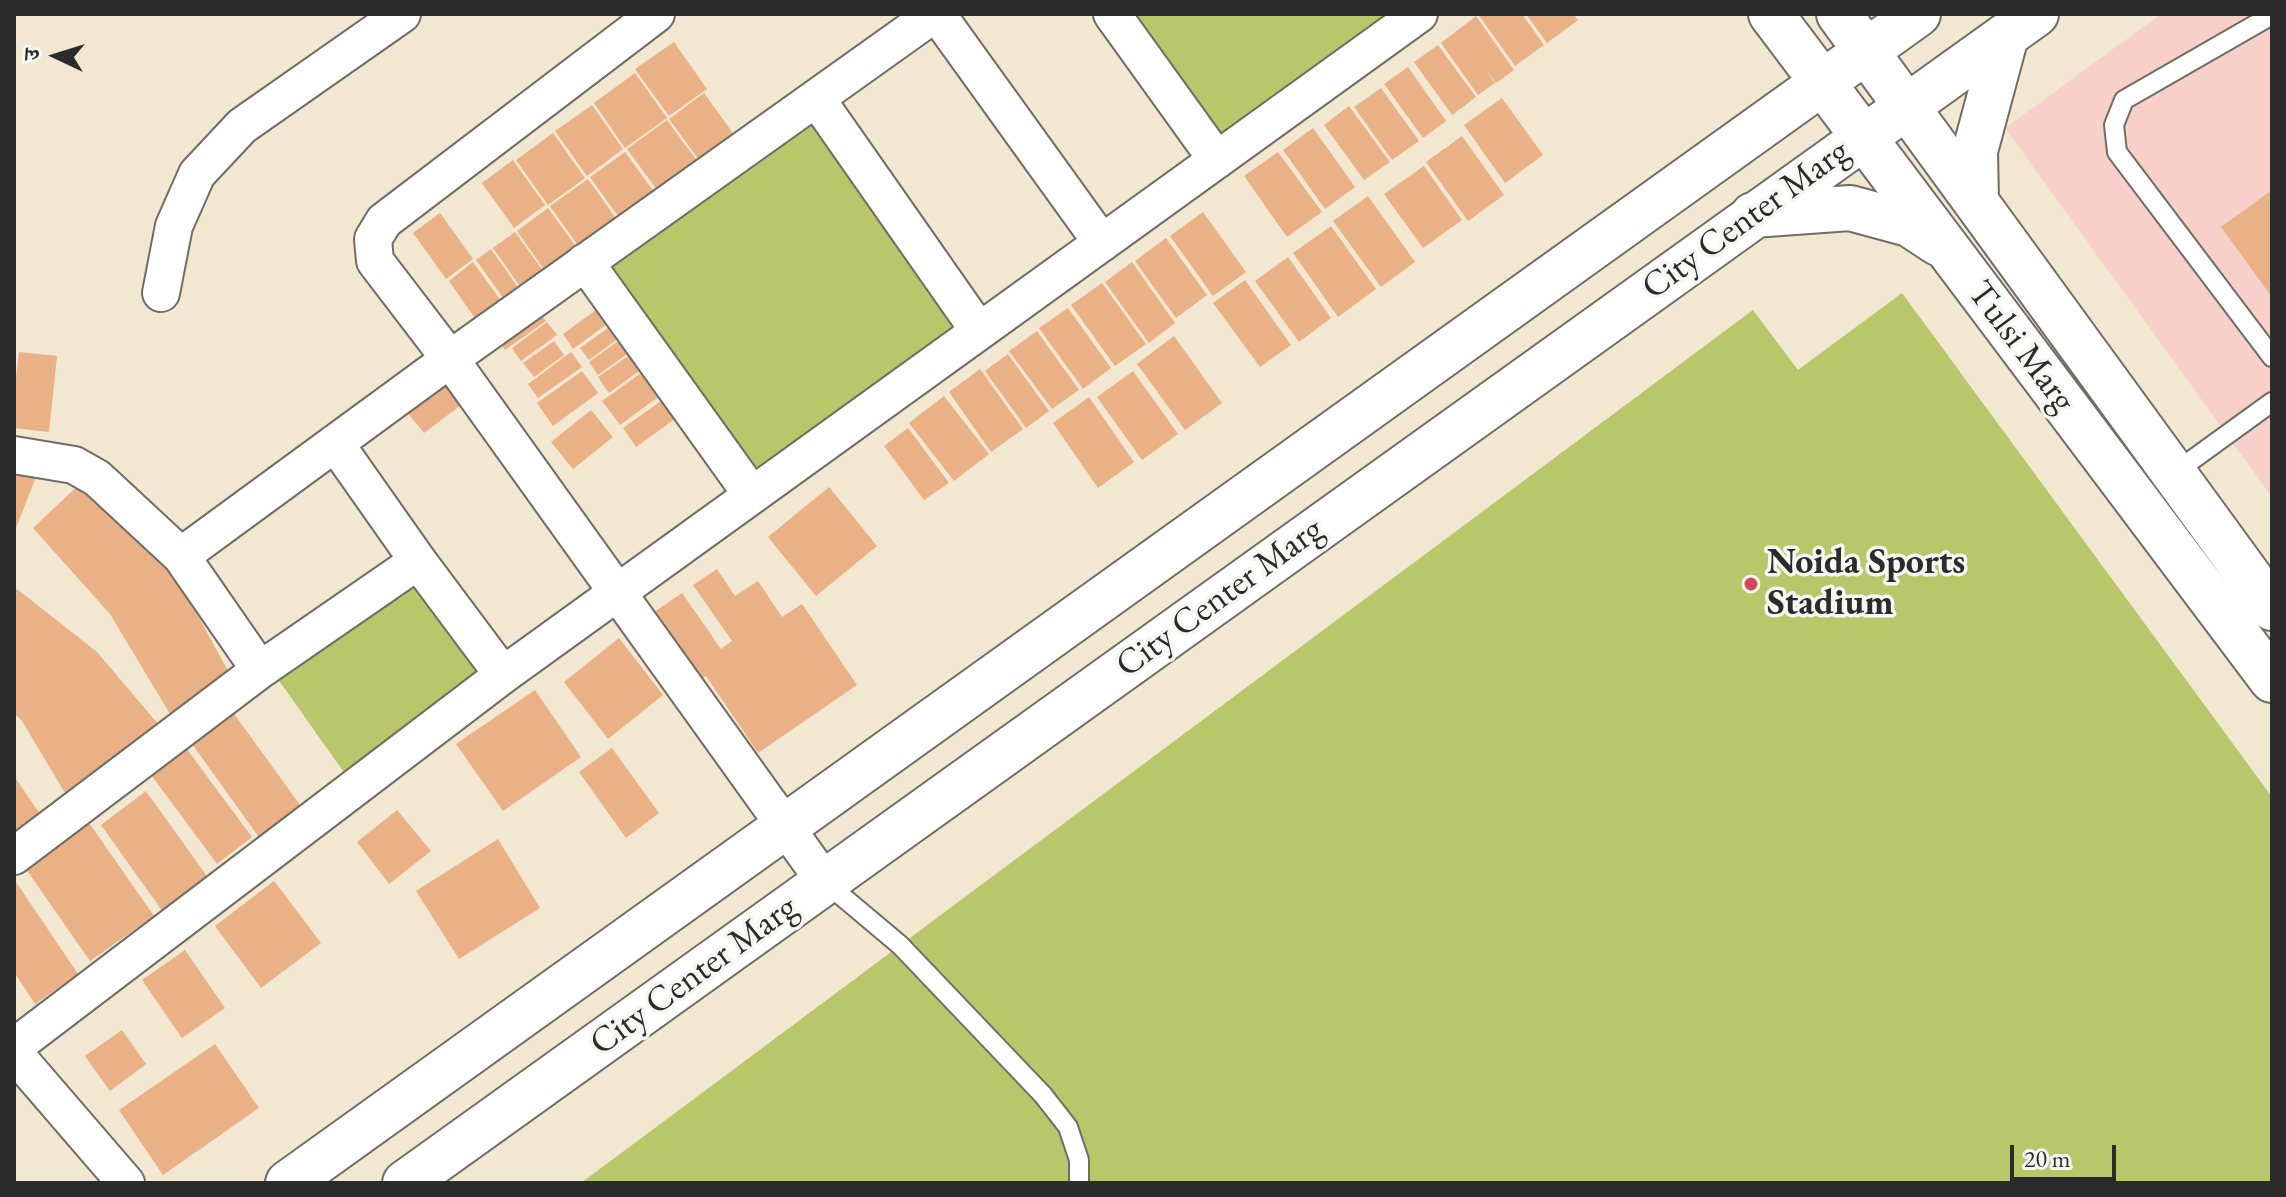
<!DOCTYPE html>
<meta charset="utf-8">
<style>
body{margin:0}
#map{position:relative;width:2286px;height:1197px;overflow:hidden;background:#f2e7d1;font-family:"EB Garamond","Noto Serif Devanagari",serif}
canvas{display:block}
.frame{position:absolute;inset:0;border:16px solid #2b2b2b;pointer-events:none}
.north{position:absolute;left:16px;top:16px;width:80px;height:80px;-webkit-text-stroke:6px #f6f6f2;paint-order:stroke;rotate:274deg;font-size:22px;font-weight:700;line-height:32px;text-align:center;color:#2b2b2b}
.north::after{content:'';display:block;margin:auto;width:28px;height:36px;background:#2b2b2b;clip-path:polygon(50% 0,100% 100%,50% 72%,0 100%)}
.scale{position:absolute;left:2010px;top:1145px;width:106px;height:36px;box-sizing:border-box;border:4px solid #2b2b2b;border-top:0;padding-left:10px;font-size:24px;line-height:28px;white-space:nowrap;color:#2b2b2b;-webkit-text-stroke:6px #f6f6f2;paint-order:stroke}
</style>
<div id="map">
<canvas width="2286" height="1197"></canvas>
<div class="frame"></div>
<div class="north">उ</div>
<div class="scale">20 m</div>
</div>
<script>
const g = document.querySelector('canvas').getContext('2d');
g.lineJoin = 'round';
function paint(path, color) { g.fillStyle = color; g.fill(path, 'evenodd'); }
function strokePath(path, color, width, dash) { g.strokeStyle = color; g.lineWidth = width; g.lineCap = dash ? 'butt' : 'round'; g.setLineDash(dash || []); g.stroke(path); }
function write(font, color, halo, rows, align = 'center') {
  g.font = font + ' "EB Garamond",serif'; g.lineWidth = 7; g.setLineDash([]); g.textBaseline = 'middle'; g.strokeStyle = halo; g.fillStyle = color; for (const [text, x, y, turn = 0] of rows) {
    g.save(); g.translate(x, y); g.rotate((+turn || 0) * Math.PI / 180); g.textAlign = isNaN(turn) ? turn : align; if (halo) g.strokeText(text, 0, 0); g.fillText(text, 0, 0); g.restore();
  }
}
paint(new Path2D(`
 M2161,14H2272V497L2005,128Z`), '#f7d1c9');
paint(new Path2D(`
 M1131,14H1394L1219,138Z
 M808,117L958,327L755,474L604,264Z
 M1902,293L2272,797V1183H581L1753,310L1798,370Z
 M419,572L492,675L348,778L275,675Z`), '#b7c76a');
paint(new Path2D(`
 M1478,14H1522L1544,45L1515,66Z
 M1526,14H1573L1578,20L1547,43Z
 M1476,16L1514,70L1496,83L1484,67L1495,83L1478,95L1441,43Z
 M674,42L707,89L669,116L635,69Z
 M1438,45L1476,97L1452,115L1414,62Z
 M1408,67L1446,121L1423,138L1384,84Z
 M635,73L667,118L625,148L594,103Z
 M1381,88L1419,141L1392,160L1354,107Z
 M704,93L740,143L705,168L669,119Z
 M1502,98L1543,155L1505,183L1464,125Z
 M592,105L623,149L587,176L555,131Z
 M1349,106L1390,162L1364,180L1324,125Z
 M667,120L703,169L663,198L627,149Z
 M1313,128L1355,187L1325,209L1283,150Z
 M553,133L585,178L548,205L516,160Z
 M1462,136L1504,195L1468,221L1426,162Z
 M625,152L660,200L625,226L590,177Z
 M1278,152L1322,212L1287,237L1244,176Z
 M513,160L545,205L514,228L482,183Z
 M1424,166L1462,220L1423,248L1384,194Z
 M588,179L622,227L584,254L550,206Z
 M2272,190V297L2221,227Z
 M1368,196L1415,262L1381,287L1333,221Z
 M548,208L582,255L550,278L517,231Z
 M1203,212L1246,272L1213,296L1170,236Z
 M440,213L473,259L446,279L413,233Z
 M1331,226L1376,289L1338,317L1293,253Z
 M515,232L549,279L526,295L493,248Z
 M1166,238L1207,295L1176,318L1135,261Z
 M491,249L524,296L509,306L476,260Z
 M1288,257L1331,318L1299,342L1255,281Z
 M473,262L507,309L481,327L449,281Z
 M1132,262L1175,323L1149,343L1105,282Z
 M1245,280L1291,345L1260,367L1213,303Z
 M1102,283L1146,344L1115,366L1071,305Z
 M607,302L618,316L573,349L563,334Z
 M534,305L546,321L505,350L494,334Z
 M1068,308L1111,368L1083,389L1039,328Z
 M547,322L557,335L521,361L512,348Z
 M615,323L623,335L589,360L580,348Z
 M1037,331L1079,390L1052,409L1009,351Z
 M625,336L634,349L598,375L589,362Z
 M1174,336L1222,403L1185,430L1137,364Z
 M554,341L564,355L534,377L523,363Z
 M635,351L646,366L609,393L598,377Z
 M19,352L57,356L49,432L14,428V394Z
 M571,352L582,367L538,398L528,384Z
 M1008,354L1049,411L1026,428L985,371Z
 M648,368L665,392L620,425L602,401Z
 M980,369L1023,429L991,452L949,392Z
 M448,371L469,399L424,433L402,406Z
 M582,371L598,393L553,426L537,403Z
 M1133,371L1178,434L1142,460L1097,397Z
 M668,396L682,414L636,447L623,428Z
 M944,396L989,454L954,481L909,423Z
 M1089,397L1134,462L1098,488L1053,423Z
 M591,410L613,437L573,469L551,442Z
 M908,428L949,483L924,500L884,446Z
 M14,474L36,477L14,533Z
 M88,476L172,568L234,682L173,719L110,614L33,528Z
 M829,487L877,546L816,596L768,537Z
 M717,569L735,596L758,581L782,617L802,604L857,685L758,753L706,676L697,682L651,614L682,593L721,649L732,641L693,585Z
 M17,589L97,652L159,725L65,793L22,721L14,713V593Z
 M619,638L663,695L608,739L564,682Z
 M535,690L581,757L503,811L456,744Z
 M232,711L303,809L261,840L190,741Z
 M186,748L252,837L217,864L151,775Z
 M612,748L659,813L626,838L579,772Z
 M14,776L40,814L14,832Z
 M146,791L209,879L163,912L101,825Z
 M397,810L431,851L389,884L357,842Z
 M85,817L154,916L90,961L21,862Z
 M498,839L540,908L459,959L416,891Z
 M14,879L78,974L35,1004L14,972Z
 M274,881L321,943L261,988L215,926Z
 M185,950L225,1008L182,1038L142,980Z
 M122,1030L146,1064L110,1091L85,1056Z
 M215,1044L259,1108L163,1175L119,1110Z`), '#eab086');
const service = new Path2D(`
 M2272,15L2124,100L2114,125L2117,152L2272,357
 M2174,473L2272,402
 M825,882L900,945L1043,1095L1068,1127L1079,1160V1183`);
const minor = new Path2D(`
 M656,14L384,221L373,239L375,261L450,359L825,882
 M937,14L1102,243
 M1112,14L1217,160
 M816,98L979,331
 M585,262L752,495
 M161,293L174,226L197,174L242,126L402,14
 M335,443L418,561
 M14,455L74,465L97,478L181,556L260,670
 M181,556L450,359L934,14
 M14,856L260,670L418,561L503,675
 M14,1047L503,675L1419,14
 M14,1053L126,1183`);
const tertiary = new Path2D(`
 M1771,14L2272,680
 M1839,14L2272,608
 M1976,201L1975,151L2006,36
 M1753,215L1850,208L1909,224L1938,243
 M288,1183L1918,14
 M405,1183L2036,14`);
strokePath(service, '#716d65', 22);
strokePath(minor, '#716d65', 40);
strokePath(tertiary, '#716d65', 48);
strokePath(service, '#fff', 18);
strokePath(minor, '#fff', 36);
strokePath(tertiary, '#fff', 44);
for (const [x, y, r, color] of [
 [1751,584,8,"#d1495b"]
]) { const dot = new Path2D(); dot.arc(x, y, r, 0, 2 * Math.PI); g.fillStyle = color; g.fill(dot); strokePath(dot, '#f6f6f2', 3); }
write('36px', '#2b2b2b', '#f6f6f2', [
 ["City Center Marg",1746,220,-36],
 ["Tulsi Marg",2021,347,53],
 ["City Center Marg",1220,598,-36],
 ["City Center Marg",694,976,-36]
]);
write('bold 36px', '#2b2b2b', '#f6f6f2', [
 ["Noida Sports",1767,563],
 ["Stadium",1767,604]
], 'left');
</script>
